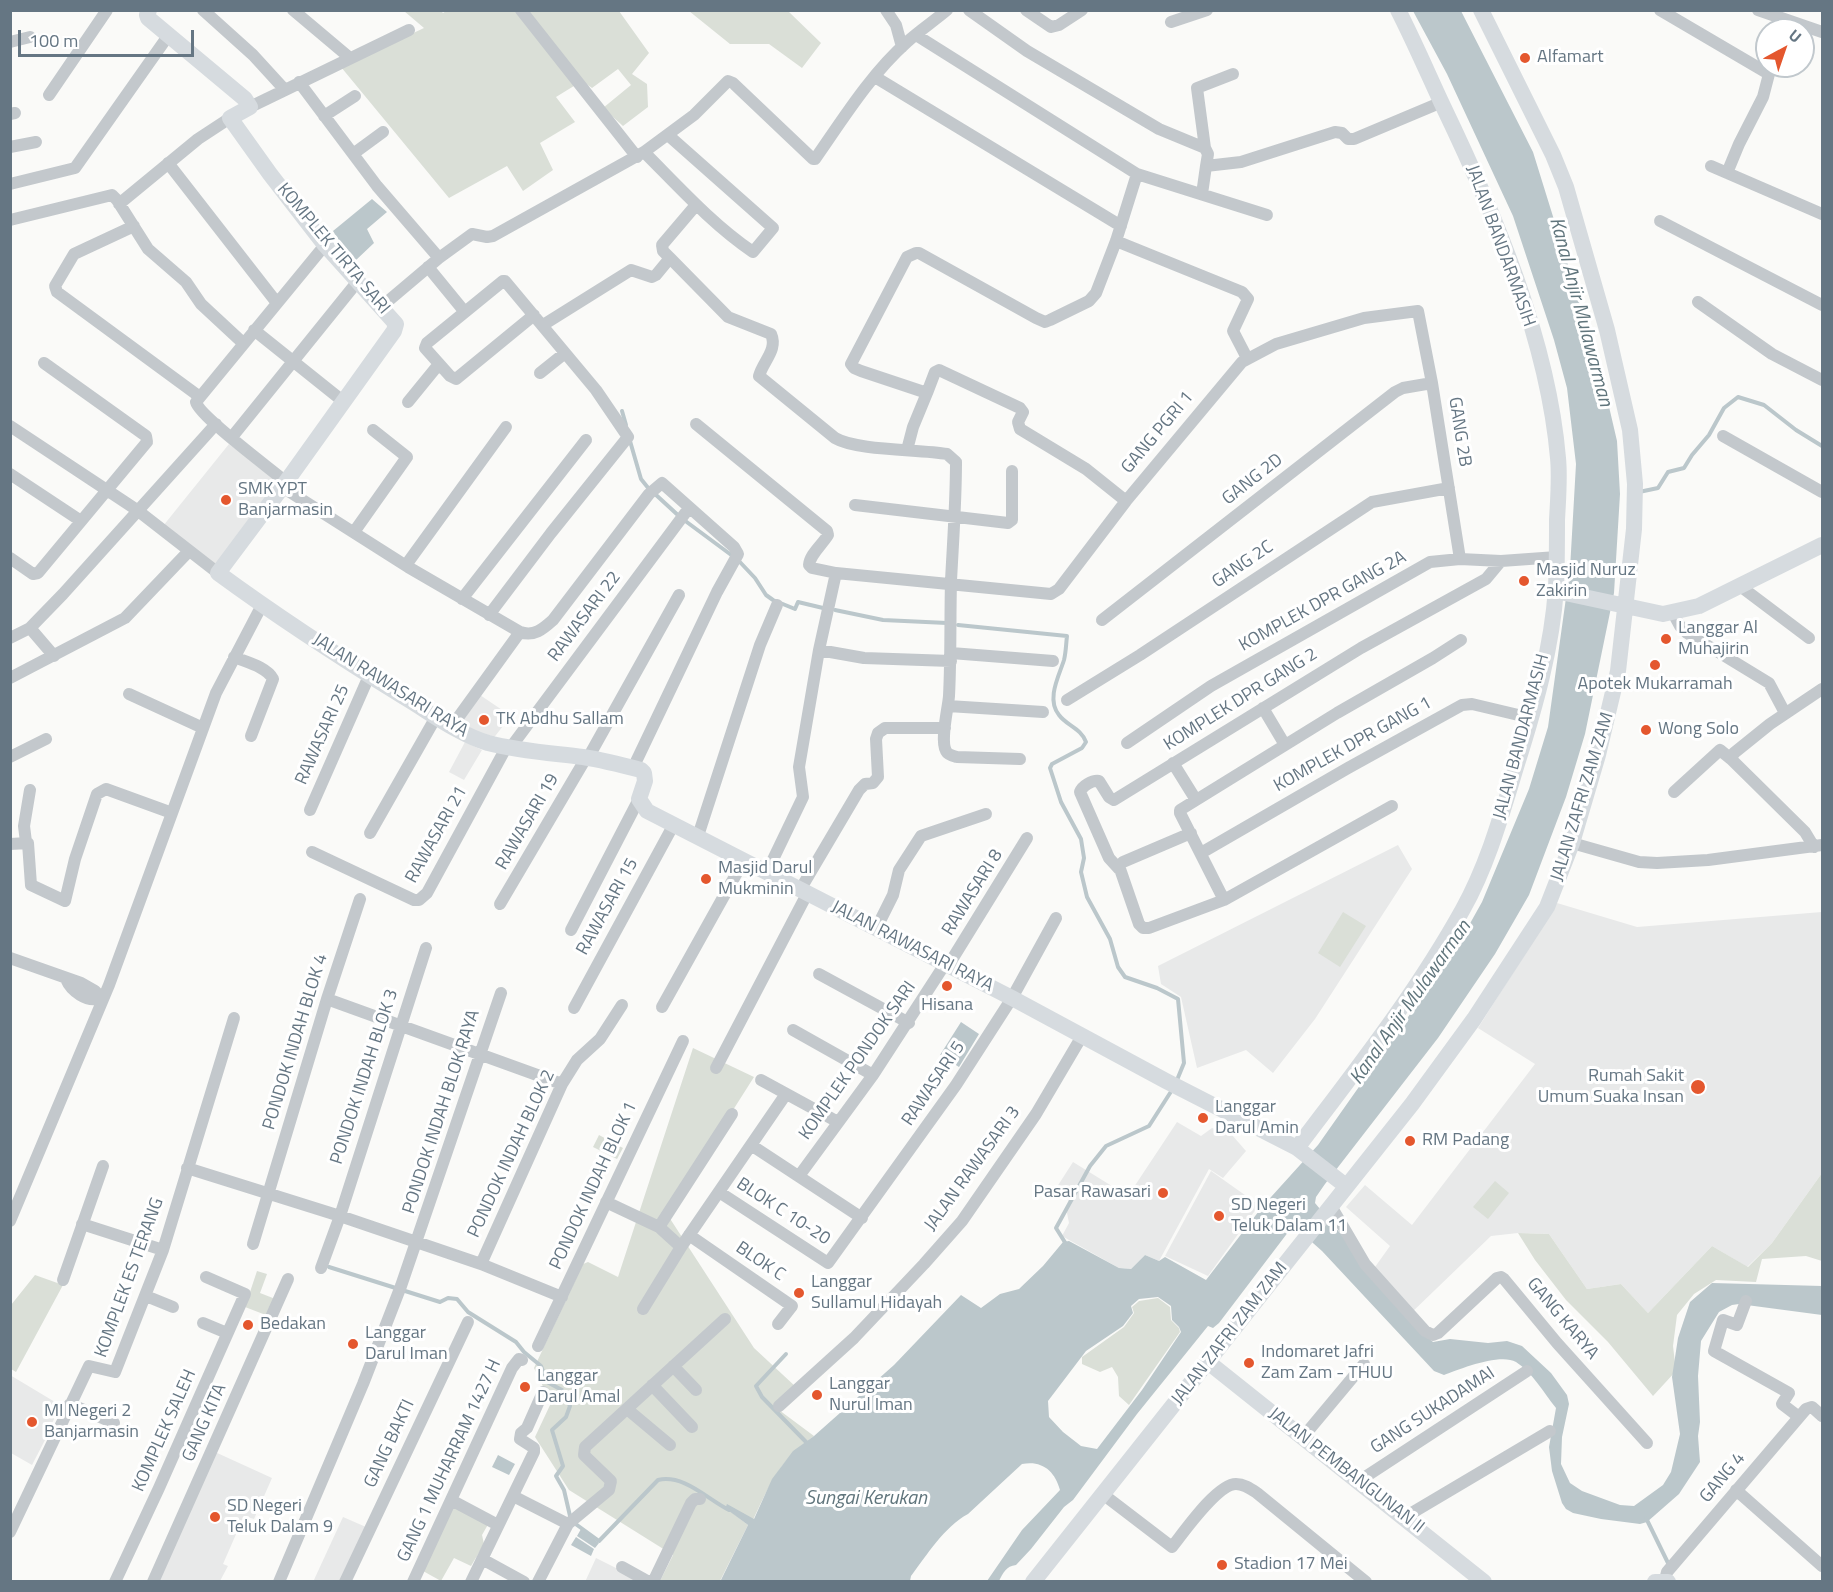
<!DOCTYPE html>
<style>
body{margin:0}
#map{position:relative;width:1833px;height:1592px;overflow:hidden;background:#fafaf8;font-family:"Titillium Web",sans-serif}
canvas{display:block}
.frame{position:absolute;inset:0;border:12px solid #657683;pointer-events:none}
.north{position:absolute;left:1755px;top:18px;width:60px;height:60px;box-sizing:border-box;background:#fff;border:2px solid #c1c8cd;border-radius:50%;rotate:40deg;font-size:16px;font-weight:700;line-height:24px;text-align:center;color:#657683}
.north::after{content:'';display:block;margin:auto;width:21px;height:27px;background:#e4572e;clip-path:polygon(50% 0,100% 100%,50% 72%,0 100%)}
.scale{position:absolute;left:18px;top:30px;width:176px;height:27px;box-sizing:border-box;border:3px solid #657683;border-top:0;padding-left:8px;font-size:18px;line-height:21px;white-space:nowrap;color:#657683;-webkit-text-stroke:4px #fff;paint-order:stroke}
</style>
<div id="map">
<canvas width="1833" height="1592"></canvas>
<div class="frame"></div>
<div class="north">U</div>
<div class="scale">100 m</div>
</div>
<script>
const g = document.querySelector('canvas').getContext('2d');
g.lineJoin = 'round';
function paint(path, color) { g.fillStyle = color; g.fill(path, 'evenodd'); }
function strokePath(path, color, width, dash) { g.strokeStyle = color; g.lineWidth = width; g.lineCap = dash ? 'butt' : 'round'; g.setLineDash(dash || []); g.stroke(path); }
function write(font, color, halo, rows, align = 'center') {
  g.font = font + ' "Titillium Web",sans-serif'; g.lineWidth = 6; g.setLineDash([]); g.textBaseline = 'middle'; g.strokeStyle = halo; g.fillStyle = color; for (const [text, x, y, turn = 0] of rows) {
    g.save(); g.translate(x, y); g.rotate((+turn || 0) * Math.PI / 180); g.textAlign = isNaN(turn) ? turn : align; if (halo) g.strokeText(text, 0, 0); g.fillText(text, 0, 0); g.restore();
  }
}
paint(new Path2D(`
 M229,444L282,483L216,567L163,526Z
 M480,695L511,716L492,740L458,724Z
 M465,742L482,750L464,780L449,772Z
 M1398,845L1412,869L1315,1019L1273,1073L1246,1050L1197,1068L1181,997L1161,984L1158,966Z
 M1557,903L1637,927L1822,912V1173L1772,1243L1747,1267L1712,1246L1648,1313L1621,1284L1587,1289L1549,1234L1518,1233L1491,1236L1408,1316L1370,1274L1390,1246L1346,1207L1365,1185L1412,1225L1535,1064L1478,1028Z
 M1177,1122L1201,1136L1212,1128L1232,1135L1246,1151L1223,1178L1209,1169L1159,1261L1145,1255L1131,1269L1119,1268L1062,1236L1069,1223L1066,1208L1069,1201L1055,1190L1073,1162L1128,1196Z
 M1211,1171L1259,1205L1208,1276L1165,1256Z
 M10,1375L60,1405L45,1440L32,1465L11,1453Z
 M215,1452L272,1478L254,1519L244,1516L223,1564L228,1566L220,1581L158,1582Z
 M343,1517L366,1527L340,1581L313,1582Z
 M596,1558L642,1581L585,1582Z`), '#e8e9e9');
paint(new Path2D(`
 M448,10L619,11L649,53L632,74L647,84L648,107L623,126L603,108L631,85L618,69L592,88L582,81L556,97L575,122L540,143L553,170L523,191L507,166L449,198L341,67L424,28L404,11H441L443,13Z
 M689,11H788L821,43L802,68L769,44H730Z
 M1343,912L1366,926L1340,967L1318,953Z
 M693,1048L754,1077L667,1214L754,1348L796,1387L775,1407L814,1436C779,1461 771,1482 753,1520L727,1505L725,1507L748,1525L720,1581H660L673,1555L569,1490L535,1437L551,1403L534,1368L583,1264L588,1262L618,1277Z
 M599,1135L623,1148L617,1159L593,1147Z
 M1822,1173V1261L1806,1256L1762,1259L1756,1282L1716,1280L1694,1294L1677,1315L1673,1346L1676,1371L1653,1396L1608,1342L1566,1300L1535,1260L1518,1233L1549,1234L1587,1289L1621,1284L1648,1313L1712,1246L1748,1267L1772,1243Z
 M1495,1181L1509,1193L1488,1219L1473,1207Z
 M257,1271L267,1274L260,1293L278,1300L271,1317L245,1307Z
 M35,1275L63,1285L16,1372L11,1369V1305Z
 M1158,1298L1170,1307L1171,1320L1179,1328L1180,1332L1129,1405L1119,1396L1118,1377L1112,1367L1100,1372L1082,1364V1357L1124,1327L1134,1313L1132,1307L1139,1301Z
 M453,1506L490,1521L482,1535L484,1544L471,1566L454,1558L441,1581L423,1571Z`), '#dadfd7');
paint(new Path2D(`
 M1413,11H1461L1533,152L1600,368L1617,441L1620,494L1614,593L1585,734L1566,797L1529,895L1495,954L1438,1038L1325,1184L1316,1197L1315,1203L1423,1333L1433,1342L1450,1339L1488,1343L1507,1341L1522,1346L1551,1373L1567,1395L1569,1404L1562,1437L1561,1464L1570,1483L1582,1491L1620,1505L1634,1506L1663,1485L1671,1472L1680,1434L1672,1377L1678,1338L1690,1302L1712,1283L1822,1286V1315L1739,1304L1732,1305L1719,1312L1701,1341L1698,1376L1700,1422L1698,1436L1700,1462L1679,1494L1647,1522L1640,1524L1601,1519L1573,1513L1566,1509L1562,1503L1552,1471L1549,1447L1556,1408C1544,1393 1532,1372 1516,1362C1500,1353 1460,1369 1444,1375L1434,1371L1322,1251L1296,1228L1292,1227L1219,1323L1213,1328L1208,1326L1137,1414L1073,1500L1064,1507L1031,1549L1016,1565C1006,1566 1003,1573 999,1581H987L1022,1530L1060,1490C1055,1471 1042,1460 1022,1464L968,1514C944,1527 927,1555 911,1576L910,1581L720,1582L748,1525L725,1508L727,1504L754,1519L772,1479L793,1451L814,1436L894,1365L961,1295L981,1308L1000,1294L1019,1289L1043,1266L1063,1242L1069,1241L1119,1268L1131,1269L1145,1255L1159,1261L1165,1257L1206,1280L1262,1207L1318,1145L1406,1020L1463,936L1482,902L1529,789L1548,727L1570,569L1576,464L1567,388L1554,340L1513,216L1447,74ZM1158,1297L1171,1306L1172,1320L1179,1327L1181,1332L1142,1390L1097,1449L1081,1446L1063,1432L1049,1417L1048,1401L1086,1351L1123,1326L1133,1313L1131,1306L1139,1299Z
 M372,199L387,212L367,229L374,243L355,261L343,247L333,231Z
 M961,1022L979,1034L959,1067L940,1055Z
 M498,1455L515,1464L509,1475L492,1467Z
 M581,1529L599,1543L595,1548L577,1536Z
 M576,1537L594,1549L591,1556L571,1545Z`), '#bbc7cb');
strokePath(new Path2D(`
 M622,411L626,425
 M630,441L641,479L649,489
 M1639,492L1658,488L1668,472L1684,468L1692,455L1709,435L1724,408L1738,397L1764,405L1796,430L1822,446
 M655,494L680,517
 M684,520L734,557
 M738,560L755,578L766,595L773,600L795,609L798,602L823,608
 M835,610L883,620L947,623
 M958,625L1067,636C1066,644 1066,652 1064,660C1059,676 1046,699 1059,715C1067,726 1081,728 1086,742L1082,748L1052,764L1050,768L1061,802L1081,839L1084,858L1081,872L1087,897L1110,939L1118,967L1125,977L1157,988L1178,999L1184,1063L1177,1080
 M1066,1244L1056,1228L1090,1166L1106,1146L1149,1126L1172,1090
 M329,1267L440,1302L448,1298L457,1299L468,1312L516,1342L524,1352L541,1366L547,1382L562,1390L570,1406L566,1417L552,1430L563,1466L556,1476L564,1490L570,1516L577,1525L599,1541L658,1480C684,1474 707,1499 729,1510
 M786,1354L756,1386L762,1397L808,1444
 M1646,1518L1669,1565`), '#bbc7cb', 4);
strokePath(new Path2D(`
 M203,10L253,55L285,90
 M293,10L350,58
 M521,10L637,157
 M886,10L896,25L902,47
 M969,10L1027,51L1159,129L1205,148L1208,154L1206,166L1241,162L1335,132L1342,133L1348,139H1354L1442,102
 M1026,10L1051,27L1059,25L1082,10
 M1660,10L1769,74L1763,97L1739,144L1727,173
 M1758,10L1822,32
 M1171,22L1207,10
 M916,35L1137,174L1267,215
 M10,42L30,37
 M875,77L1121,226
 M299,82L377,186L439,258
 M49,95L107,10
 M250,107L409,30
 M10,114L15,113
 M324,116L355,96
 M10,147L36,142
 M1205,148L1197,88L1233,74
 M644,152C679,187 712,224 753,252L773,228L668,135
 M353,154L383,132
 M168,163L277,303
 M1711,166L1822,214
 M10,184L75,168L168,36
 M1202,194L1206,166
 M119,204L198,139L230,118
 M10,220L112,195L117,200L148,249L186,282L201,304L243,343
 M1660,221L1822,305
 M134,226L74,254L55,286L57,292L200,397
 M1116,241L1242,292L1248,299L1233,331L1247,358
 M670,258L663,251L662,245L696,205
 M428,267L464,311
 M1698,302L1772,354L1822,380
 M381,307L439,258L472,234L487,237L493,236L644,152L694,115L728,81L733,83L813,159H815C843,119 870,75 907,42C919,31 934,21 947,10
 M543,325L631,270L652,277L656,275L670,258L728,317L771,334C778,350 763,361 759,376L835,438C857,451 920,449 947,454L956,462C956,502 953,541 951,581C950,620 951,658 949,696C948,709 940,740 946,751C948,755 953,756 957,757L1020,759
 M254,330L344,402
 M540,373L565,353
 M927,393L935,372L939,370L1020,408L1023,412L1018,422L1020,429L1086,469L1126,501
 M408,402L439,364
 M696,424L827,531L828,535C822,545 810,554 809,565L812,568L836,573L1051,594L1059,589L1126,501L1242,362L1276,344L1364,318L1418,311L1432,383L1460,559
 M10,426L137,510L218,573
 M1723,436L1822,492
 M232,437L358,281
 M907,450L913,427L927,393L861,371L854,368L851,364L907,257L916,253H919L1036,318L1045,322L1050,320L1089,301L1096,293L1116,241L1137,174
 M10,474L81,521
 M286,482C271,469 199,416 196,402L325,245
 M282,487L408,567L520,632C534,637 543,629 553,620L649,494L662,483L734,547L738,554L717,592L633,768
 M855,505L1008,523L1012,520V471
 M354,532L407,457L373,430
 M10,558L33,574L38,573L147,442L146,436L44,363
 M406,565L506,427
 M1740,586L1809,638
 M462,599L586,440
 M1673,613L1680,626L1687,633L1769,683L1785,713
 M489,615L551,533L628,437L596,390L505,281H503L427,343L425,348L450,376L456,379L534,315
 M1102,620L1395,392L1403,388L1432,383
 M30,628L54,656
 M10,638L30,628L63,594L216,424
 M819,650L864,658L951,661
 M951,653L1053,661
 M234,657C246,662 267,667 273,679L251,736
 M10,678L125,618L189,551
 M129,694L203,728
 M1067,700L1140,655L1372,502L1449,488
 M948,706L1043,712
 M1263,708L1285,745
 M452,726L520,632
 M1127,743L1211,686L1430,562L1460,559L1501,561L1557,557
 M511,747L689,508
 M10,757L46,739
 M588,758L679,595
 M1173,763L1196,800
 M1674,792L1720,750L1731,759
 M310,810L369,676
 M370,833L436,717
 M1191,833L1123,862L1119,866L1139,924L1143,928H1149L1224,900L1392,806
 M698,836L760,645L777,605
 M26,842L24,826L30,790
 M1572,843L1639,862L1657,863L1708,860L1822,845
 M10,844L28,843L31,885L65,901L75,859L97,794L106,789L172,813
 M1814,847L1805,832L1731,759L1734,753L1770,724L1822,689
 M312,852L414,900H419L427,893L507,746
 M1201,853L1348,768L1462,705L1472,704L1531,718
 M1119,869L1109,858L1080,792C1082,786 1092,780 1099,781L1109,797L1114,800L1361,648L1486,579L1501,561
 M767,872L803,797L799,767L819,650L836,573
 M800,890L859,790L865,784L873,783L878,777L876,739L878,733L885,728H945
 M1224,900L1180,813V810L1337,713L1433,658L1461,640
 M500,904L586,758
 M876,929L893,895L899,870L921,836L986,814
 M571,930L639,799
 M10,958L81,983L95,991L103,999
 M948,966L1027,838
 M819,974L909,1023
 M66,979C71,991 87,1003 100,998
 M327,999L562,1084
 M662,1007L744,860
 M574,1008L674,824
 M793,1030L873,1075
 M716,1068L807,894
 M761,1080L838,1122
 M751,1145L862,1218
 M187,1168L340,1216L481,1264L562,1297
 M799,1176L873,1075L945,964
 M719,1192L828,1263L956,1085L1012,998L1056,918
 M606,1202L659,1227L732,1114
 M1331,1206L1365,1264L1425,1331L1433,1335L1438,1333L1497,1278L1501,1277L1504,1279L1557,1343L1647,1443
 M10,1221L109,985L216,693L262,605
 M82,1224L163,1250
 M659,1227L681,1247
 M689,1235L792,1306L778,1324
 M253,1244L327,999L360,899
 M481,1264L562,1084L577,1060L600,1039L622,1005
 M321,1268L340,1216L426,948
 M63,1280L103,1166
 M146,1296L173,1307
 M1746,1301L1737,1325L1723,1320L1714,1351L1789,1393L1782,1404L1799,1417
 M643,1309L681,1247L786,1094
 M203,1323L227,1333
 M538,1346L683,1041
 M673,1366L696,1390
 M652,1385L692,1427
 M70,1404L114,1423
 M779,1406L854,1338L924,1264L962,1221L1036,1114L1082,1036
 M627,1409L670,1445
 M1303,1437L1364,1364
 M1359,1481L1527,1371
 M1736,1490L1822,1566
 M1104,1495L1172,1547C1184,1532 1217,1484 1236,1484C1244,1484 1251,1489 1257,1493L1366,1582
 M513,1496L568,1524
 M451,1500L498,1525
 M1405,1517L1550,1431
 M10,1532L89,1366L115,1372L163,1250L234,1018
 M482,1559L524,1582
 M622,1567L649,1582
 M1665,1580L1667,1572L1806,1409L1812,1407L1822,1416
 M115,1582L159,1488L245,1294L206,1277
 M153,1582L288,1279
 M279,1582L363,1384L401,1286L501,993
 M345,1582L468,1322
 M413,1582L512,1368L519,1359L522,1360
 M471,1582L534,1452V1448L520,1439L521,1433L527,1428L543,1392
 M538,1582L568,1524L609,1490L611,1481L584,1455L585,1447L725,1319
 M653,1582L691,1503L695,1499H700`), '#c3c8cc', 12);
strokePath(new Path2D(`
 M149,10L147,15L148,18L245,99L250,107L230,118L270,174L325,245L396,324L394,331L286,482L218,573C278,617 341,658 404,697C431,713 458,734 488,743C519,751 551,753 583,757C602,760 622,765 641,770L644,773L645,781L639,799L647,811L1012,998L1166,1081L1297,1148L1346,1186
 M1556,591L1663,614L1699,606L1822,545
 M1297,1148C1355,1071 1416,994 1463,909C1488,864 1502,813 1517,764C1535,707 1552,648 1556,588C1557,566 1557,543 1557,520C1558,500 1560,478 1558,458C1548,340 1494,212 1443,106C1428,74 1414,41 1398,10
 M1208,1362L1484,1582
 M1033,1582L1412,1104L1474,1019L1547,907L1572,843L1598,755L1618,671L1634,529L1635,484L1630,430L1607,330L1566,187L1553,155L1481,10
 M1655,1582H1668`), '#d6dbdf', 16);
for (const [x, y, r, color] of [
 [1525,58,6,"#e4572e"],
 [226,500,6,"#e4572e"],
 [1524,581,6,"#e4572e"],
 [1666,639,6,"#e4572e"],
 [1655,665,6,"#e4572e"],
 [484,720,6,"#e4572e"],
 [1646,730,6,"#e4572e"],
 [706,879,6,"#e4572e"],
 [947,986,6,"#e4572e"],
 [1698,1087,8,"#e4572e"],
 [1203,1118,6,"#e4572e"],
 [1410,1141,6,"#e4572e"],
 [1163,1193,6,"#e4572e"],
 [1219,1216,6,"#e4572e"],
 [799,1293,6,"#e4572e"],
 [248,1325,6,"#e4572e"],
 [353,1344,6,"#e4572e"],
 [1249,1363,6,"#e4572e"],
 [525,1387,6,"#e4572e"],
 [817,1395,6,"#e4572e"],
 [32,1422,6,"#e4572e"],
 [215,1517,6,"#e4572e"],
 [1222,1565,6,"#e4572e"]
]) { const dot = new Path2D(); dot.arc(x, y, r, 0, 2 * Math.PI); g.fillStyle = color; g.fill(dot); strokePath(dot, '#fff', 2); }
write('18px', '#657683', '#fff', [
 ["Alfamart",1537,58],
 ["SMK YPT",238,490],
 ["Banjarmasin",238,511],
 ["Masjid Nuruz",1536,571],
 ["Zakirin",1536,592],
 ["Langgar Al",1678,629],
 ["Muhajirin",1678,650],
 ["Apotek Mukarramah",1655,685,"center"],
 ["TK Abdhu Sallam",496,720],
 ["Wong Solo",1658,730],
 ["Masjid Darul",718,869],
 ["Mukminin",718,890],
 ["Hisana",947,1006,"center"],
 ["Rumah Sakit",1684,1077,"right"],
 ["Umum Suaka Insan",1684,1098,"right"],
 ["Langgar",1215,1108],
 ["Darul Amin",1215,1129],
 ["RM Padang",1422,1141],
 ["Pasar Rawasari",1151,1193,"right"],
 ["SD Negeri",1231,1206],
 ["Teluk Dalam 11",1231,1227],
 ["Langgar",811,1283],
 ["Sullamul Hidayah",811,1304],
 ["Bedakan",260,1325],
 ["Langgar",365,1334],
 ["Darul Iman",365,1355],
 ["Indomaret Jafri",1261,1353],
 ["Zam Zam - THUU",1261,1374],
 ["Langgar",537,1377],
 ["Darul Amal",537,1398],
 ["Langgar",829,1385],
 ["Nurul Iman",829,1406],
 ["MI Negeri 2",44,1412],
 ["Banjarmasin",44,1433],
 ["SD Negeri",227,1507],
 ["Teluk Dalam 9",227,1528],
 ["Stadion 17 Mei",1234,1565]
], 'left');
write('18px', '#657683', '#fff', [
 ["JALAN BANDARMASIH",1500,246,70],
 ["KOMPLEK TIRTA SARI",333,249,50],
 ["GANG 2B",1459,432,81],
 ["GANG PGRI 1",1158,433,-50],
 ["GANG 2D",1253,480,-38],
 ["GANG 2C",1243,565,-34],
 ["KOMPLEK DPR GANG 2A",1323,602,-29],
 ["RAWASARI 22",585,617,-53],
 ["JALAN RAWASARI RAYA",390,686,32],
 ["KOMPLEK DPR GANG 2",1241,700,-32],
 ["RAWASARI 25",323,735,-66],
 ["JALAN BANDARMASIH",1522,737,-75],
 ["KOMPLEK DPR GANG 1",1353,745,-29],
 ["JALAN ZAFRI ZAM ZAM",1583,797,-73],
 ["RAWASARI 19",528,822,-60],
 ["RAWASARI 21",437,835,-61],
 ["RAWASARI 8",973,893,-58],
 ["RAWASARI 15",608,907,-61],
 ["JALAN RAWASARI RAYA",912,947,27],
 ["PONDOK INDAH BLOK 4",296,1042,-73],
 ["KOMPLEK PONDOK SARI",858,1061,-55],
 ["PONDOK INDAH BLOK 3",365,1077,-72],
 ["RAWASARI 5",934,1084,-56],
 ["PONDOK INDAH BLOK RAYA",442,1112,-72],
 ["PONDOK INDAH BLOK 2",512,1154,-65],
 ["JALAN RAWASARI 3",973,1169,-54],
 ["PONDOK INDAH BLOK 1",594,1186,-65],
 ["BLOK C 10-20",783,1212,33],
 ["BLOK C",760,1262,34],
 ["KOMPLEK ES TERANG",130,1278,-70],
 ["GANG KARYA",1562,1319,50],
 ["JALAN ZAFRI ZAM ZAM",1230,1334,-52],
 ["GANG SUKADAMAI",1433,1411,-33],
 ["GANG KITA",205,1423,-66],
 ["KOMPLEK SALEH",165,1431,-66],
 ["GANG BAKTI",390,1444,-65],
 ["GANG 1 MUHARRAM 1427 H",450,1461,-65],
 ["JALAN PEMBANGUNAN II",1346,1471,38],
 ["GANG 4",1723,1478,-50]
]);
write('italic 20px', '#60757c', '#fff', [
 ["Kanal Anjir Mulawarman",1580,312,75],
 ["Kanal Anjir Mulawarman",1411,1003,-55],
 ["Sungai Kerukan",866,1499]
]);
</script>
